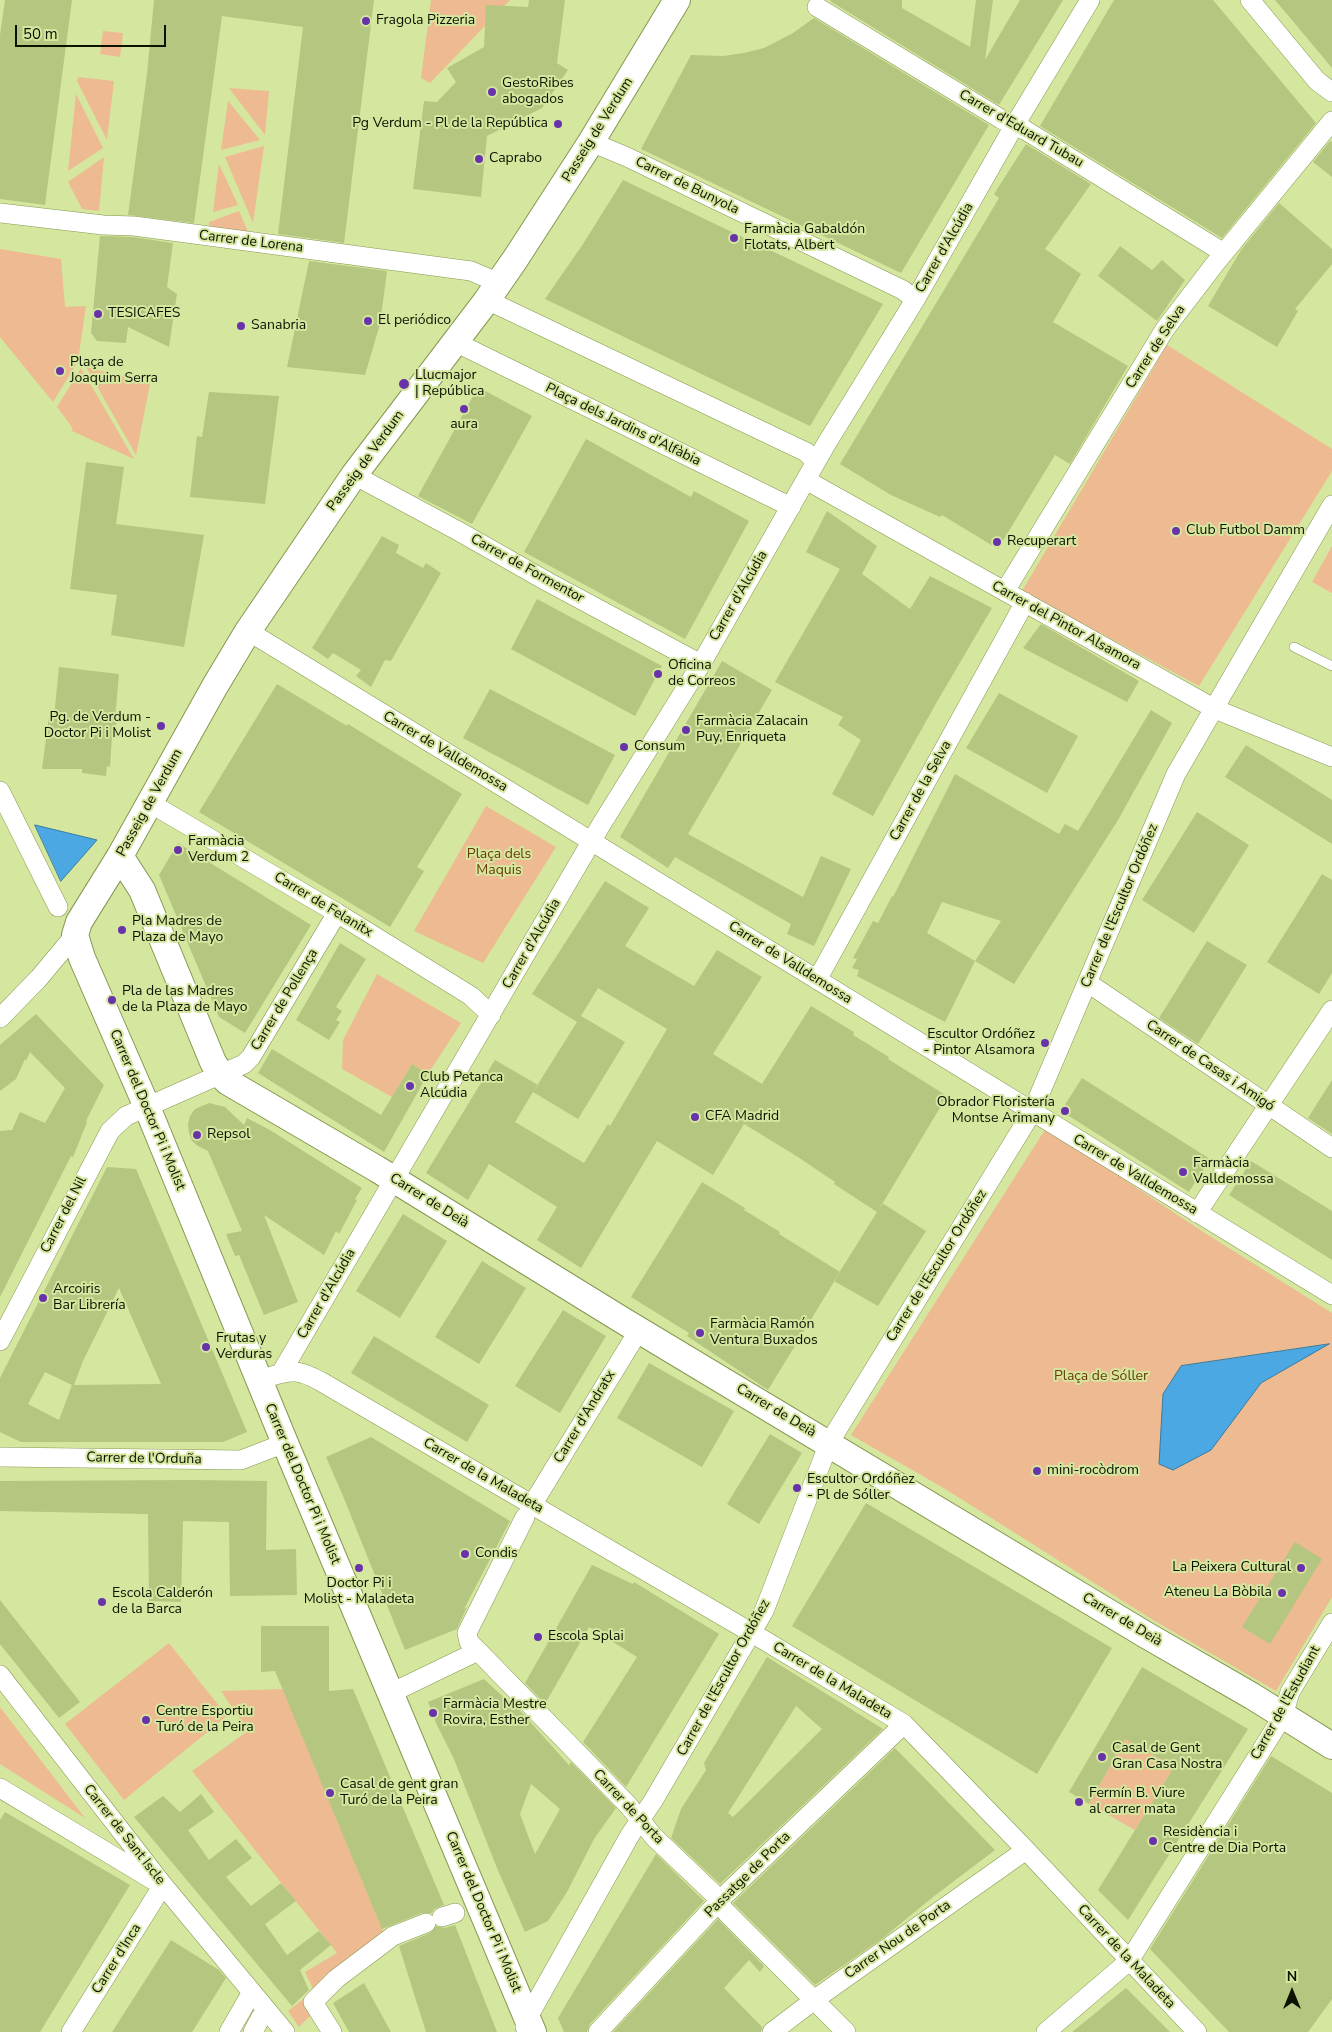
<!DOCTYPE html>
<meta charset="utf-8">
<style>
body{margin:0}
#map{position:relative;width:1332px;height:2032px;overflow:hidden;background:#d5e79f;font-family:"Nunito Sans",sans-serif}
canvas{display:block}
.north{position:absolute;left:1267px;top:1967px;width:50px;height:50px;-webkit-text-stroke:4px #d5e79f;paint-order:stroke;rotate:0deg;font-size:14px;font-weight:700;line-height:20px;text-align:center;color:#0c1100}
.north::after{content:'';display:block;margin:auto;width:18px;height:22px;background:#0c1100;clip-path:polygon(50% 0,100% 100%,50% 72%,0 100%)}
.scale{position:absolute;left:15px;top:25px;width:151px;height:22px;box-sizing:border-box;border:2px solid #0c1100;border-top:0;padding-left:6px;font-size:15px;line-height:18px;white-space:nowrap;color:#0c1100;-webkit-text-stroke:4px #d5e79f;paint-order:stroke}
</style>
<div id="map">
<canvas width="1332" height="2032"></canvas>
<div class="north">N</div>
<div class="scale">50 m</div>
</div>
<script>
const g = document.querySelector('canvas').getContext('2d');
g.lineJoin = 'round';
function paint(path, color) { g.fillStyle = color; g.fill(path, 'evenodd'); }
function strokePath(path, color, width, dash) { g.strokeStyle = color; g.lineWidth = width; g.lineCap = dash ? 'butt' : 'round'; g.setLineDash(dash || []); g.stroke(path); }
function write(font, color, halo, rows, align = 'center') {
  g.font = font + ' "Nunito Sans",sans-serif'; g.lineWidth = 4; g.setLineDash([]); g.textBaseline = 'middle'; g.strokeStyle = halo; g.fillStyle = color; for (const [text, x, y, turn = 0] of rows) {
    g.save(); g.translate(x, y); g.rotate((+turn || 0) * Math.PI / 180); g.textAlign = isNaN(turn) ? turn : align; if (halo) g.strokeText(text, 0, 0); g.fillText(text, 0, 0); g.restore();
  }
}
paint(new Path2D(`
 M431,0H510L430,83L421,78Z
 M103,31L123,33L120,57L100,54Z
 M78,77L114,81L107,140L77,81Z
 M229,88L269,91L265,135Z
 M76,94L103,148L68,171Z
 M228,101L260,140L221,150Z
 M264,146L253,223L225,157Z
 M104,157L99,211L82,209L68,182Z
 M219,164L238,205L213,212Z
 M239,211L248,232L209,227V222Z
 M0,249L61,259L65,307L86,306L78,361L53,402L0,337Z
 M1167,345L1332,449V471L1199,686L1022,591Z
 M86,367L150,384L136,455Z
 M81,368L134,459L72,431V427L57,407Z
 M1332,546V593L1312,582Z
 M486,806L556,847L483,963L414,931Z
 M377,974L461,1023L428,1074L412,1064L392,1097L342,1069L343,1040Z
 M1046,1128L1205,1233L1332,1313V1597L1276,1691L1153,1620L942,1487L851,1435Z
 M169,1643L227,1716L124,1800L65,1724Z
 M283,1689L387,1941L299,2027L288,2011L314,1991L305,1972L337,1953L192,1771L248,1731L221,1691Z
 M0,1707L85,1818L0,1764Z
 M1125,1739L1174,1767L1135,1830L1089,1804Z`), '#edba92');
const water = new Path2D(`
 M35,825L97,840L61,881Z
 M1329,1344L1261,1383L1211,1450L1173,1470L1159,1464L1163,1394L1181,1366Z`);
paint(water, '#4ca8e3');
strokePath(water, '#397b9f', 1);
paint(new Path2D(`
 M5,0H72L45,205L0,199V35Z
 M154,0H374L344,243L278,234L303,27L222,16L194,223L128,215L147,74Z
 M529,0H565L557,63L568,70L542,108L487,136L481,197L413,189L424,101L437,102L456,82L447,68L484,47L486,5L528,7Z
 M831,0H902V8L970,47L976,0H993L985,60L1020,0H1063L999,105L830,1Z
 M1114,0H1213L1316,123L1222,238L1040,126Z
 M1275,0H1332V68L1302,32Z
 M814,18L989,125L901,273L641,149L691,55L723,56L744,53L764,48L793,33Z
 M1330,141L1332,142V177L1313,162Z
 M1026,144L1091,184L1045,249L1081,274L1053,322L1128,366L1070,464L1055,455L998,549L942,515L940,517L891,495L840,464L999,198L994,194Z
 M623,180L883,304L810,426L545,299L583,244Z
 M1279,203L1332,249V264L1295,309L1298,311L1277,347L1208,306L1241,250Z
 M100,236L133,237L173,243L167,287L177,294L169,347L128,327L126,343L97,341L91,333Z
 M1120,246L1152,270L1162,260L1185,280L1157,321L1098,276Z
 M309,261L387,271L380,324L365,375L287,367Z
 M478,387L532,416L472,524L418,496Z
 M209,392L279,396L265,504L190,497L197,436L202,437Z
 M586,439L691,497L694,491L749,521L685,639L524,552Z
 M86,462L124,467L116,524L204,535L184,647L111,635L117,595L70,589Z
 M827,511L877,546L862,574L910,609L930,576L992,608L938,700L873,816L832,794L861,740L838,725L843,717L775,682L840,569L806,552Z
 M382,536L399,545L396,553L423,568L426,563L441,573L391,661L385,660L371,687L356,676L361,670L333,653L328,659L312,648Z
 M537,599L662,666L635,716L511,649Z
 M1041,624L1139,681L1127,702L1023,648Z
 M722,661L772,690L688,834L803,897L821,856L851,869L814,946L787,934L791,924L675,857L668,868L620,837Z
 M59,667L119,674L115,718L118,719L112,737L110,767L107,766L106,776L82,773V769H42L49,716L54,717Z
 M277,684L347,726L348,724L462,794L417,867L424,871L390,927L199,812Z
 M490,689L615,755L588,805L463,738Z
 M999,693L1078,736L1047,793L966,748Z
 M1151,710L1172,723L1118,820L1014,984L975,961L945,1022L857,976L859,970L852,968L857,959L853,958L873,921L878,923L892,896L893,897L955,774L1059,834L1065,824L1078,831ZM942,902L1001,921L975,961L927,933Z
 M1246,745L1332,800V844L1225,777Z
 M1197,812L1249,845L1194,933L1142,900Z
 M178,843L311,925L245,1033L219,1017L159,875Z
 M1322,874L1332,880V973L1319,994L1267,962Z
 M605,881L649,908L625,946L694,986L717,950L762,977L713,1054L762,1084L811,1006L854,1032L853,1035L889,1057L888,1059L947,1096L878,1211L882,1203L926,1231L878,1306L834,1281L877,1212L834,1184L835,1182L798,1157L744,1124L713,1175L657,1141L581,1268L537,1240L557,1207L489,1164L468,1200L426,1173L495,1060L538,1085L533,1092L577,1022L532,994ZM598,988L667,1029L610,1126L608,1124L584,1163L515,1122L533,1092L578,1119L625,1042L581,1016Z
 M1207,941L1247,965L1198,1044L1159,1018Z
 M340,943L366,959L336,1007L342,1011L336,1020L340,1022L329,1040L296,1020Z
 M36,1014L104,1085L86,1121L87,1122L73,1157L71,1156L0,1297V1131L12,1130L20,1112L45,1123L65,1088L30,1052L26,1061L25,1059L16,1079L0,1091V1045Z
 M272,1049L381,1115L412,1064L428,1074L384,1152L258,1073Z
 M1082,1078L1210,1159L1189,1192L1061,1111Z
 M1332,1080V1134L1308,1118Z
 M209,1103L225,1107L244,1125L247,1118L270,1130L362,1188L355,1199L357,1200L339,1234L336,1231L324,1255L264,1215L298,1302L264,1315L239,1255L235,1256L226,1234L242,1231L208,1151L198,1146L192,1141L189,1133L188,1124L190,1116L195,1109Z
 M1251,1161L1332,1211V1260L1229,1195Z
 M107,1167L136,1169L247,1432L223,1442H21L0,1432V1378ZM119,1288L161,1384L74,1385L83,1361ZM45,1372L72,1385L59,1420L28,1404Z
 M702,1182L745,1208L744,1210L780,1232L779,1234L840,1272L768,1390L687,1336L689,1333L631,1297Z
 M403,1214L447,1241L400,1318L356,1291Z
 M482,1261L526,1288L479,1364L435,1337Z
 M563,1310L606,1336L560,1413L515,1386Z
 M374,1336L489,1405L467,1442L351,1373Z
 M649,1363L734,1411L702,1467L617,1418Z
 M770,1434L802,1453L759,1524L727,1504Z
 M371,1437L510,1521L464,1609L467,1607L457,1629L405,1650L343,1496L326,1457Z
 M193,1480L267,1481L266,1550L296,1549L297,1595L230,1596L229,1522L183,1521L181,1602L149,1601L148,1514L0,1511V1481Z
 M866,1503L1112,1648L1037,1774L792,1626Z
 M1295,1542L1322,1559L1270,1644L1242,1627Z
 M592,1565L633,1584L634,1582L719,1634L626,1787L583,1742L637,1657L589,1627L545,1704L525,1683Z
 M0,1600L80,1702L59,1718L0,1644Z
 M261,1626H329V1691L353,1689L444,1905L434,1909L432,1913H422L382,1929L275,1671L261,1672Z
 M767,1657L883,1729L720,1884L671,1838L681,1809L706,1770L704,1763ZM796,1706L822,1729L733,1817L728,1813Z
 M1142,1667L1248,1729L1128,1920L1098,1890L1174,1767L1125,1739L1089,1804L1069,1792Z
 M484,1679L513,1706L514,1704L569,1765L571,1762L616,1808L594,1839L567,1892L548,1921L525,1932L497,1868L454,1759L436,1723L428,1702ZM531,1784L560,1809L535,1854L520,1814Z
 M895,1748L995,1850L933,1897L883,1938L815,1985L733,1903Z
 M1271,1756L1332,1793V1999L1308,2032H1229L1150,1949Z
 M201,1794L214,1812L188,1830L209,1860L236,1839L252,1858L226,1877L251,1906L281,1883L296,1901L265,1924L287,1955L319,1931L331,1945L300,1970L309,1990L292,2006L134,1817L163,1796L180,1812Z
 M5,1812L130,1885L40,2032H0V1820Z
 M656,1854L704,1901L590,2024L587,2032H564L558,2018Z
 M718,1919L764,1966L760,1972L749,1960L724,1988L762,2027L761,2032H613Z
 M455,1925L497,2032H426L399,1946L430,1933L436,1926L445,1928Z
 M171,1940L219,1970L226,1978L192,2032H112Z
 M364,1983L391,2032H349L333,2003Z
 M1126,1988L1170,2032H1072L1093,2015Z`), '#b4c67f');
const lane = new Path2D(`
 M1294,647L1332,666`);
const street = new Path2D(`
 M1250,0L1317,81L1332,92
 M817,7L1001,119L1025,130L1224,253
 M591,142L627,157L903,290L915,300
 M0,213L103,225L134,226L471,271L499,283
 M487,300L806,452L816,462
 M455,342L791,507
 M354,475L460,532L548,582L701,664
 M806,480L1215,709L1332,757
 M1005,591L1165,329L1214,265L1332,121
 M248,631L1332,1295
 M0,791L58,907
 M150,803L337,913L471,996L491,1015
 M817,980L1025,602
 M1088,983L1332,1148
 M0,1018L39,978L75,935
 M1197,1213L1332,1010
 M0,1341L110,1131L126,1116L244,1064L251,1057L337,913
 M281,1373L601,825L701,664L825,446L915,300L1010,133L1090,0
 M272,1376C293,1369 301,1371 320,1381L752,1633L904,1724L1026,1850L1197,2032
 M0,1457L241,1460L285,1443
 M532,1505L639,1330
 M478,1651L469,1642L467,1633L525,1517
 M0,1675L163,1885L285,2032
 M391,1693L478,1651L628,1805L654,1837L715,1895L718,1903L727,1913L846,2032
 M0,1788L153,1880
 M442,1917L455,1913
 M525,2027L527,2019L630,1835L653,1801L764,1611L829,1443L1032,1112L1176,774L1332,505
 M71,2032L163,1885
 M229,2032L252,1992
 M253,2032L261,2017
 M332,2032L313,2002L336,1979L393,1936L426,1923
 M598,2032L724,1896L904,1724
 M772,2032L821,1995L1026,1850
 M1046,2032L1129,1961L1283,1716L1290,1692L1332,1623`);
const secondary = new Path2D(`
 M120,856L142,890L213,1062L221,1075L228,1082L377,1169L622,1320L1146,1635L1252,1696L1332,1746
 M533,2032L285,1443L147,1107L82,958L75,935L79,922L120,856L215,686L248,631L354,475L487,300L516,258L591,142L677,0`);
strokePath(lane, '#869751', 10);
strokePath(street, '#869751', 20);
strokePath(secondary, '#869751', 28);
strokePath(lane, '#fff', 9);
strokePath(street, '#fff', 19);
strokePath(secondary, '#fff', 26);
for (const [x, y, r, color] of [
 [366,21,5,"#6832a9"],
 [492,92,5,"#6832a9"],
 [558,124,5,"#6832a9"],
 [479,159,5,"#6832a9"],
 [734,238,5,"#6832a9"],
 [98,314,5,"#6832a9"],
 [368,321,5,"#6832a9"],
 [241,326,5,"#6832a9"],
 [60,371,5,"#6832a9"],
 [404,384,6,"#6832a9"],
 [464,409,5,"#6832a9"],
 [1176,531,5,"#6832a9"],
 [997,542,5,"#6832a9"],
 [658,674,5,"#6832a9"],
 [161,726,5,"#6832a9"],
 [686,730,5,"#6832a9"],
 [624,747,5,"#6832a9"],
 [178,850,5,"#6832a9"],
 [122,930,5,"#6832a9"],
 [112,1000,5,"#6832a9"],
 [1045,1043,5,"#6832a9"],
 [410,1086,5,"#6832a9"],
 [1065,1111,5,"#6832a9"],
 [695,1117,5,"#6832a9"],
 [197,1135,5,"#6832a9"],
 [1183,1172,5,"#6832a9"],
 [43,1298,5,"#6832a9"],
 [700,1333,5,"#6832a9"],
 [206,1347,5,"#6832a9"],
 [1037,1471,5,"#6832a9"],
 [797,1488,5,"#6832a9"],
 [465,1554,5,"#6832a9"],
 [359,1568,5,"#6832a9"],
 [1301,1568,5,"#6832a9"],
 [1282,1593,5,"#6832a9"],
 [102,1602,5,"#6832a9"],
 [538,1637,5,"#6832a9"],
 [433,1713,5,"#6832a9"],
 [146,1720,5,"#6832a9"],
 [1102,1757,5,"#6832a9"],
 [330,1793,5,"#6832a9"],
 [1079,1802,5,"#6832a9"],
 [1153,1841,5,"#6832a9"]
]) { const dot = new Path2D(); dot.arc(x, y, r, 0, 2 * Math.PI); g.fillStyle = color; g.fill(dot); strokePath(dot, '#d5e79f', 2); }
write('14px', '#0c1100', '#d5e79f', [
 ["Fragola Pizzeria",376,21],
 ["GestoRibes",502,84],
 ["abogados",502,100],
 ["Pg Verdum - Pl de la República",548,124,"right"],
 ["Caprabo",489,159],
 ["Farmàcia Gabaldón",744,230],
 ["Flotats, Albert",744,246],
 ["TESICAFES",108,314],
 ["El periódico",378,321],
 ["Sanabria",251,326],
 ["Plaça de",70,363],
 ["Joaquim Serra",70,379],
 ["Llucmajor",415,376],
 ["| República",415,392],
 ["aura",464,425,"center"],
 ["Club Futbol Damm",1186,531],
 ["Recuperart",1007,542],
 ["Oficina",668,666],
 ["de Correos",668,682],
 ["Pg. de Verdum -",151,718,"right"],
 ["Doctor Pi i Molist",151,734,"right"],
 ["Farmàcia Zalacain",696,722],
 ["Puy, Enriqueta",696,738],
 ["Consum",634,747],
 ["Farmàcia",188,842],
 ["Verdum 2",188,858],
 ["Pla Madres de",132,922],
 ["Plaza de Mayo",132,938],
 ["Pla de las Madres",122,992],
 ["de la Plaza de Mayo",122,1008],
 ["Escultor Ordóñez",1035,1035,"right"],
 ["- Pintor Alsamora",1035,1051,"right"],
 ["Club Petanca",420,1078],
 ["Alcúdia",420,1094],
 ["Obrador Floristería",1055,1103,"right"],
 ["Montse Arimany",1055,1119,"right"],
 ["CFA Madrid",705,1117],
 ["Repsol",207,1135],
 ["Farmàcia",1193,1164],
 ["Valldemossa",1193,1180],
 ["Arcoiris",53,1290],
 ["Bar Librería",53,1306],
 ["Farmàcia Ramón",710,1325],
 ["Ventura Buxados",710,1341],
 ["Frutas y",216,1339],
 ["Verduras",216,1355],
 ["mini-rocòdrom",1047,1471],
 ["Escultor Ordóñez",807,1480],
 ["- Pl de Sóller",807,1496],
 ["Condis",475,1554],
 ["La Peixera Cultural",1291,1568,"right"],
 ["Doctor Pi i",359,1584,"center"],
 ["Molist - Maladeta",359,1600,"center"],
 ["Ateneu La Bòbila",1272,1593,"right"],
 ["Escola Calderón",112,1594],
 ["de la Barca",112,1610],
 ["Escola Splai",548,1637],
 ["Farmàcia Mestre",443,1705],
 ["Rovira, Esther",443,1721],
 ["Centre Esportiu",156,1712],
 ["Turó de la Peira",156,1728],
 ["Casal de Gent",1112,1749],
 ["Gran Casa Nostra",1112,1765],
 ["Casal de gent gran",340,1785],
 ["Turó de la Peira",340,1801],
 ["Fermín B. Viure",1089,1794],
 ["al carrer mata",1089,1810],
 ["Residència i",1163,1833],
 ["Centre de Dia Porta",1163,1849]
], 'left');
write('14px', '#0c1100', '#d5e79f', [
 ["Carrer d'Eduard Tubau",1021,129,30],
 ["Passeig de Verdum",598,130,-58],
 ["Carrer de Bunyola",687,186,26],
 ["Carrer de Lorena",251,242,7],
 ["Carrer d'Alcúdia",945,248,-60],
 ["Carrer de Selva",1156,347,-57],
 ["Plaça dels Jardins d'Alfàbia",623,425,26],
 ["Passeig de Verdum",366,461,-54],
 ["Carrer de Formentor",527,569,29],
 ["Carrer d'Alcúdia",739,596,-60],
 ["Carrer del Pintor Alsamora",1066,626,29],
 ["Carrer de Valldemossa",445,752,31],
 ["Carrer de la Selva",921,791,-61],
 ["Passeig de Verdum",150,803,-61],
 ["Carrer de Felanitx",323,905,31],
 ["Carrer de l'Escultor Ordóñez",1120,906,-67],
 ["Carrer d'Alcúdia",532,944,-60],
 ["Carrer de Valldemossa",790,963,32],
 ["Carrer de Pollença",285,1000,-59],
 ["Carrer de Casas i Amigó",1210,1066,34],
 ["Carrer del Doctor Pi i Molist",147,1110,67],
 ["Carrer de Valldemossa",1135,1175,31],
 ["Carrer de Deià",429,1201,32],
 ["Carrer del Nil",64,1215,-63],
 ["Carrer de l'Escultor Ordóñez",937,1266,-58],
 ["Carrer d'Alcúdia",327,1294,-60],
 ["Carrer de Deià",776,1411,31],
 ["Carrer d'Andratx",585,1417,-59],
 ["Carrer de l'Orduña",144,1459,1],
 ["Carrer de la Maladeta",483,1476,30],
 ["Carrer del Doctor Pi i Molist",302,1484,67],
 ["Carrer de Deià",1122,1620,31],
 ["Carrer de l'Escultor Ordóñez",724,1678,-61],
 ["Carrer de la Maladeta",832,1681,31],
 ["Carrer de l'Estudiant",1286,1703,-61],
 ["Carrer de Porta",628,1807,47],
 ["Carrer de Sant Iscle",124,1835,52],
 ["Passatge de Porta",748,1875,-45],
 ["Carrer del Doctor Pi i Molist",483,1912,67],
 ["Carrer Nou de Porta",898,1940,-35],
 ["Carrer de la Maladeta",1126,1957,47],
 ["Carrer d'Inca",117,1959,-58]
]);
write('14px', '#6c3b06', '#d5e79f', [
 ["Plaça dels",499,855],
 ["Maquis",499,871],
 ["Plaça de Sóller",1101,1377]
]);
</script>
